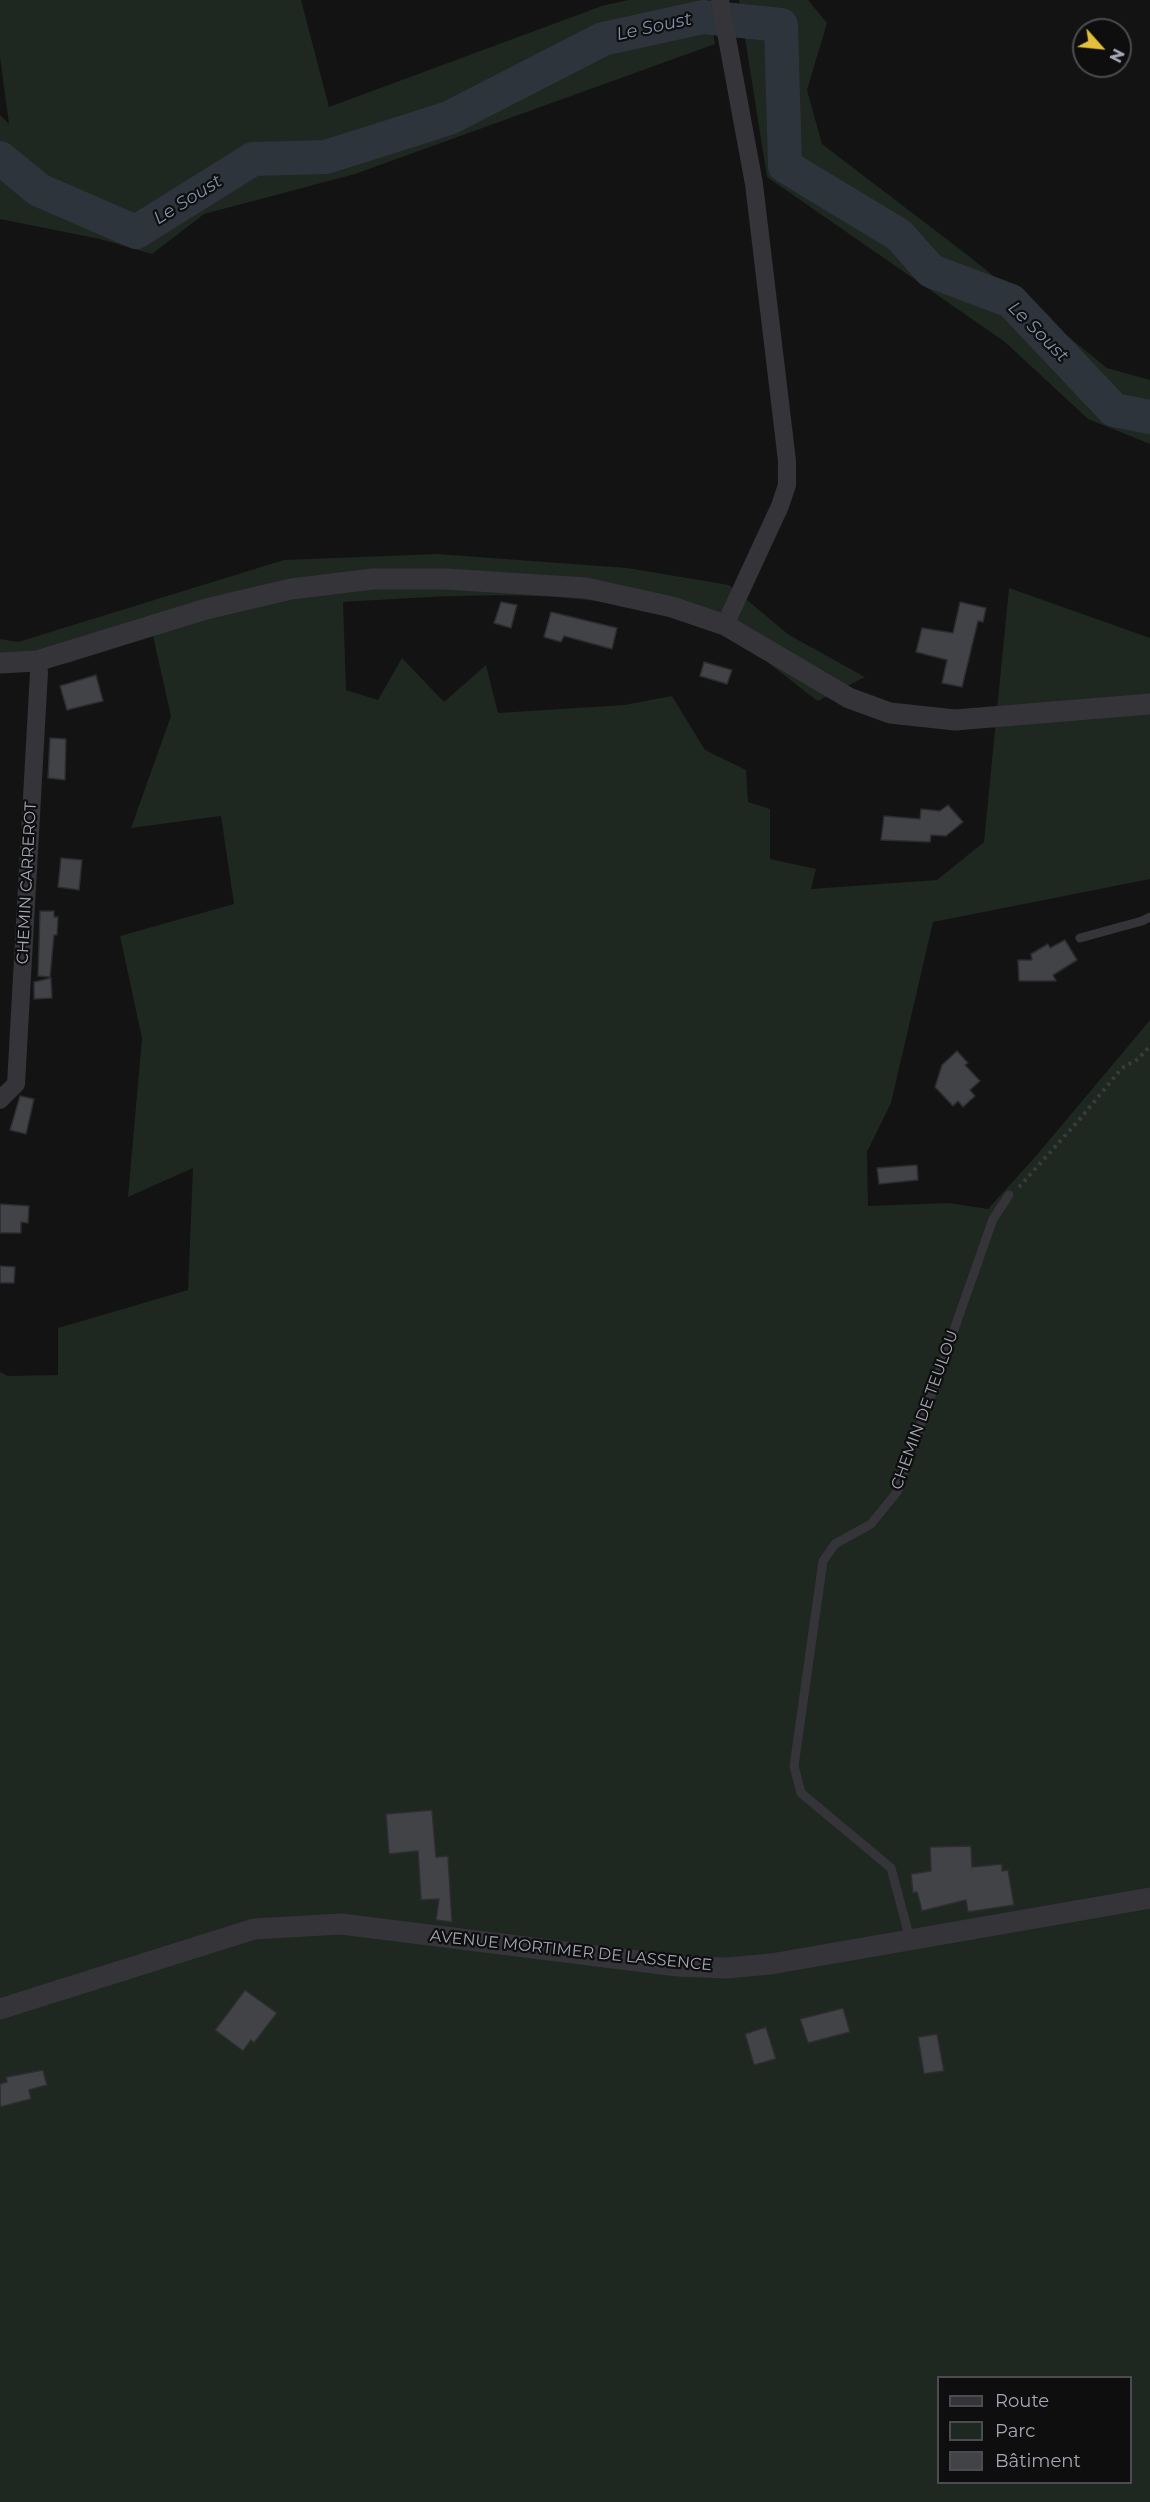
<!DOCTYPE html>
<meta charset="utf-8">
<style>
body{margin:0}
#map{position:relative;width:1150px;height:2502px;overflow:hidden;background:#131314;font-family:Montserrat,sans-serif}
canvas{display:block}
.legend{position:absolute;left:937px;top:2376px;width:195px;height:108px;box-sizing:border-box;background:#0e0e0f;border:2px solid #4a4c51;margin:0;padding:8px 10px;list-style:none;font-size:18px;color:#a5a8b4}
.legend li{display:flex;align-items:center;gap:12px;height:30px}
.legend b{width:30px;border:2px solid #4a4c51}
.north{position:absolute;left:1072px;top:18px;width:60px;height:60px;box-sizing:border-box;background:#0e0e0f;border:2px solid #4a4c51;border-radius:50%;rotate:117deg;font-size:16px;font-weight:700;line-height:24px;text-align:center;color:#a5a8b4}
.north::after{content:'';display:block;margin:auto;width:21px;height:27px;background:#e4bf3b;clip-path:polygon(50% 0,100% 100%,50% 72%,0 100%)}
</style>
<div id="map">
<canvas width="1150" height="2502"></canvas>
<ul class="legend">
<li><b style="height:8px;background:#343439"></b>Route</li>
<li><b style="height:16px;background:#1f2721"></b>Parc</li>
<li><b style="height:16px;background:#424347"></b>Bâtiment</li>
</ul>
<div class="north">N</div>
</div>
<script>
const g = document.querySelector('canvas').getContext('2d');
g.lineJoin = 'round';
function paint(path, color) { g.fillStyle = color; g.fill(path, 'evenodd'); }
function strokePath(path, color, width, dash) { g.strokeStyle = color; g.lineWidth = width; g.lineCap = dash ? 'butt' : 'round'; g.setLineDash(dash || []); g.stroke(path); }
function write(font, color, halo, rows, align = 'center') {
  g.font = font + ' Montserrat,sans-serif'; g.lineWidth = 4.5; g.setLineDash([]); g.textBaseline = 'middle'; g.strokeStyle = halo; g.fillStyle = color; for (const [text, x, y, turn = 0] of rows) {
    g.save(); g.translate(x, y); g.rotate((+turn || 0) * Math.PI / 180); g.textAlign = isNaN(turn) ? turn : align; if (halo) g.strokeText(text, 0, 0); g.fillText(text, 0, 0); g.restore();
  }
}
paint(new Path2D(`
 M0,0H301L329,107L602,6L628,0H707L715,44L355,174L204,214L152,254L100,239L0,219V115L9,124L0,57Z
 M739,0H808L827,23L807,90L822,144L970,257L1107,368L1150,380V444L1088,419L1005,342L767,177Z
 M437,554L627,568L729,585L789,635L865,677L818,701C790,681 763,656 733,639C708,625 679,618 652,611C549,587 448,596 343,602L346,690L378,700L402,658L444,702L486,665L498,713L624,705L672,696L705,750L746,770L748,802L770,809V859L816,869L811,889L937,880L984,842L1009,588L1150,638V879L933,922L891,1103L867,1152L868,1206L949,1203L988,1209L1036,1156L1150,1020V2502H0V1372L8,1376L58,1375V1328L188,1290L193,1168L128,1197L142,1038L120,936L234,904L221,816L131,828L171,716L153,636L68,663L7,673L0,672V639L18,642L284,560ZM938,2378H1130V2482H938Z`), '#1f2721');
strokePath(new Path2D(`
 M0,158L39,190L136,232L253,159L326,157L449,118L603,39L703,17L781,25L785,166L899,235L931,271L1011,301L1114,410L1150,417`), '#2d343c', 34);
const building = new Path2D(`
 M501,602L517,605L511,628L494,623Z
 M960,602L986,608L983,622L978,621L962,687L942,683L947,660L916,652L922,628L953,633Z
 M551,612L617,628L612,649L564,636L561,642L544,637Z
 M704,662L732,670L727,684L700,676Z
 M96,675L103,701L67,710L60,686Z
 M50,738L66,739L65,780L48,778Z
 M948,805L963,822L946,836L931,835L930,842L881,840L884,816L920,819L921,809L940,811Z
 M61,858L82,860L79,890L58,887Z
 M40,911H54V917H58L57,935H54L50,977L38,976Z
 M1065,940L1077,960L1053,975L1056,981H1019L1018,960H1032L1031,954L1048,944L1050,948Z
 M51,978L52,998L34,999V982Z
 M957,1051L968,1063L965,1065L980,1081L970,1090L975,1096L963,1107L958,1101L953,1106L935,1087L942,1065Z
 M20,1096L34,1099L26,1134L10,1130Z
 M917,1165L918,1180L879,1184L877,1168Z
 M0,1204L29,1206L28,1223L21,1222V1233H0Z
 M0,1266L15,1267L14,1283H0Z
 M432,1810L436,1857L448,1856L452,1922L436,1920L439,1899L421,1900L418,1851L389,1854L386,1814Z
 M971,1846L972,1867L1002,1864V1871L1008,1870L1014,1905L968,1912L966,1900L922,1911L917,1892L913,1893L911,1874L931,1871L930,1847Z
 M245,1990L277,2013L254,2043L251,2040L243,2051L215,2030Z
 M843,2008L850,2032L808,2043L800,2019Z
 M766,2027L776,2059L754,2065L745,2034Z
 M937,2034L944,2071L924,2074L918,2037Z
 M43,2070L47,2085L29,2090L31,2099L0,2107V2084L7,2082L6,2077Z`);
paint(building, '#424347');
strokePath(building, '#2d2d30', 1.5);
strokePath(new Path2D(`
 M1019,1187L1079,1120L1122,1068L1138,1059L1150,1046`), '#3a3b40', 4, [3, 4.5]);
strokePath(new Path2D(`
 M1080,938L1142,921L1150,917
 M910,1939L891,1868L801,1793L794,1766L823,1561L835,1544L871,1524L897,1492L993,1219L1009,1195`), '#343439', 9);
strokePath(new Path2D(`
 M720,0L754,184L787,461V485L780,506L725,625
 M0,1100L16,1084L39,672L37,661`), '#343439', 18);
strokePath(new Path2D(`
 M0,663L37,661L206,609L291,589L373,579H446L586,588L672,607L725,625L849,698L890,713L955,720L1150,704
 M0,2009L254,1929L341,1924L677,1966L726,1968L771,1964L1150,1898`), '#343439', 21);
write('16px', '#a5a8b4', '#0e0e0f', [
 ["CHEMIN CARREROT",27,883,-87],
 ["CHEMIN DE TEULOU",925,1410,-70],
 ["AVENUE MORTIMER DE LASSENCE",571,1951,6]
]);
write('italic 18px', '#7e92ad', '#0e0e0f', [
 ["Le Soust",654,27,-12],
 ["Le Soust",188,200,-32],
 ["Le Soust",1038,332,45]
]);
</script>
